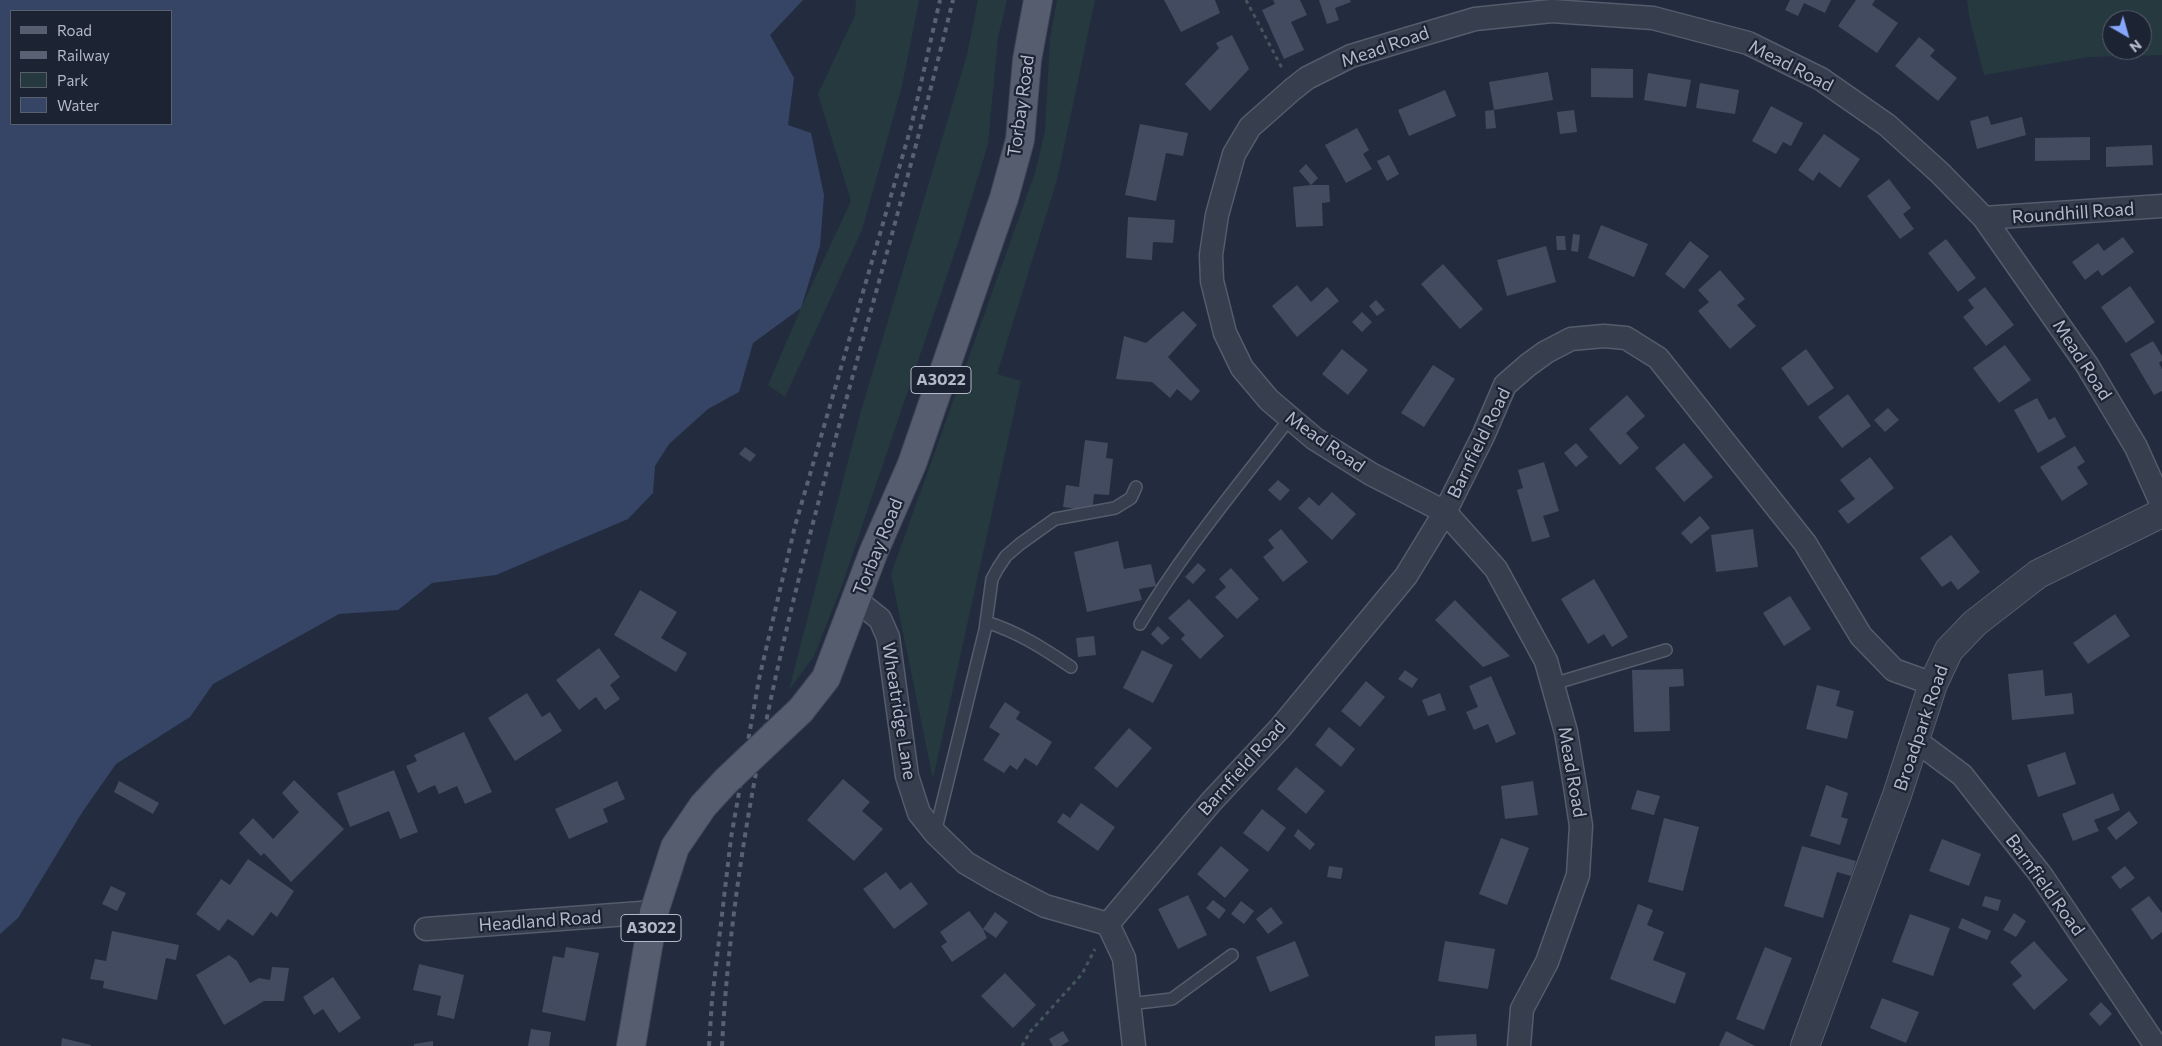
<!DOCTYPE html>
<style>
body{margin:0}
#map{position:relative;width:2162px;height:1046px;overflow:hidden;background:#232c3e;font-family:Commissioner,sans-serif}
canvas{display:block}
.legend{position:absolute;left:10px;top:10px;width:162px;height:115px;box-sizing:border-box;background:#1c2333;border:1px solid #585f6f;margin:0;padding:6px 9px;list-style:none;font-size:15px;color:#b3b9c9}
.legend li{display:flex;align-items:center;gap:10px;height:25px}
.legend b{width:25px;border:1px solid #585f6f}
.north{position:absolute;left:2102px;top:10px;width:50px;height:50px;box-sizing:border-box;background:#1c2333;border:1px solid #585f6f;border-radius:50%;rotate:142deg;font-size:14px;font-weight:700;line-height:20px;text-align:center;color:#b3b9c9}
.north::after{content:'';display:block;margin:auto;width:18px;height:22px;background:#86a7fb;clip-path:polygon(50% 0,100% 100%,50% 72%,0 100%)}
</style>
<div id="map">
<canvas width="2162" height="1046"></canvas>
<ul class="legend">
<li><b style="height:6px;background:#555d6e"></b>Road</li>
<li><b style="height:6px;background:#596275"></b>Railway</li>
<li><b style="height:14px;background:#25393f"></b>Park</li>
<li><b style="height:14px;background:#364565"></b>Water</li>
</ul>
<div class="north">N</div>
</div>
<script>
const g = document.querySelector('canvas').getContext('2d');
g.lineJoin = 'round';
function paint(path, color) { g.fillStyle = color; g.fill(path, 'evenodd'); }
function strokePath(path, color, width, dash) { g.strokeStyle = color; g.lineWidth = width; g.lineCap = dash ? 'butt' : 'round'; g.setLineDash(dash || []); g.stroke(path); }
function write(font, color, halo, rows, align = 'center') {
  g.font = font + ' Commissioner,sans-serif'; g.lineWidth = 4.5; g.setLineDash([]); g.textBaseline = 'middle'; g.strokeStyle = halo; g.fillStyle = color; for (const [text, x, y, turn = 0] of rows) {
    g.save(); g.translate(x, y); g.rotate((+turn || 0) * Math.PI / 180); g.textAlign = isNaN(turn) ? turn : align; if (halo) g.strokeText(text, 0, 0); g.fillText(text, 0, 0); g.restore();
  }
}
paint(new Path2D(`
 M856,0H919L902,86L862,230L785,397L768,385L801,308L851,201L818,94L855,15Z
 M978,0H1007L998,37L988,144L960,237L841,588L814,656L789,690L861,411L967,55Z
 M1057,0H1095L1057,180L997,374L1021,381L933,779L891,574L1035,173L1045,131L1050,39Z
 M1967,0H2162V55L2089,57L1984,75L1969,16ZM2112,20H2142V50H2112Z`), '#25393f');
paint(new Path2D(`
 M0,0H803L770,35L794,78L788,125L811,133L824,195L820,246L801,308L753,343L739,392L708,409L669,444L655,466L653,493L628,519L496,575L432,583L398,610L339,614L213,684L190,717L116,764L83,811L18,918L0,934ZM11,11H171V124H11Z`), '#364565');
paint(new Path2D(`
 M1164,0H1215L1220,13L1181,32Z
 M1273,0H1300L1307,15L1291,22L1304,50L1284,59L1262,10L1275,4Z
 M1319,0H1350L1351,2L1335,8L1339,20L1327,24Z
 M1790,0H1831L1825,13L1804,3L1798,16L1785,10Z
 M1856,0H1875L1872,5L1898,23L1877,53L1838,26Z
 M1232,35L1249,69L1210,111L1185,84L1219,48L1216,43Z
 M1919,37L1935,50L1930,56L1957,78L1938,101L1895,66Z
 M1591,68L1633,69V98L1591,97Z
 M1548,72L1553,100L1494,110L1496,128L1486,129L1485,111L1494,110L1489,82Z
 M1648,73L1691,80L1686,107L1644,100Z
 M1700,83L1739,90L1735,114L1696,108Z
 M1445,90L1456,116L1409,136L1398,110Z
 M1771,106L1803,123L1791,146L1783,142L1776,154L1752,141Z
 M1574,110L1577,132L1560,134L1557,112Z
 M1988,116L1991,125L2022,117L2026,135L1977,149L1970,121Z
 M1140,124L1188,133L1183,156L1166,153L1156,201L1125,195Z
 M1357,128L1369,150L1363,154L1372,169L1346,183L1325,145Z
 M1824,134L1860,159L1840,188L1819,172L1813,181L1798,170Z
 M2090,137V160L2035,161V138Z
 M2152,145L2153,165L2106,167V147Z
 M1389,155L1399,174L1387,181L1377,161Z
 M1306,164L1318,178L1311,185L1299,171Z
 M1889,179L1911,208L1903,214L1914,229L1900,239L1867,196Z
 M1311,185H1329L1330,202L1322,203L1323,226L1296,227L1293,187Z
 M1128,217L1175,220L1173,243L1153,242L1152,260L1126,258Z
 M1601,225L1648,244L1634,277L1588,258Z
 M1573,234L1580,235L1578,252L1571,251Z
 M1556,236H1565L1566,250H1557Z
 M2123,237L2134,252L2102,276L2098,270L2085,280L2072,262L2098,243L2104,251Z
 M1946,239L1976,278L1958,292L1928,253Z
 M1690,241L1709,256L1684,289L1665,274Z
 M1546,246L1556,282L1507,296L1497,260Z
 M1443,264L1483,309L1460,329L1421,284Z
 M1720,270L1745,299L1737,305L1756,326L1730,349L1698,311L1709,302L1698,290Z
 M1297,285L1311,302L1327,287L1339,301L1297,337L1272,306Z
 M2130,286L2155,322L2126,343L2101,307Z
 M1985,287L2014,325L1986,346L1963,317L1974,308L1968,300Z
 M1376,300L1385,310L1377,316L1369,306Z
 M1183,311L1197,325L1168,357L1200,391L1191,401L1177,389L1170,398L1152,382L1116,379L1124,336L1146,343Z
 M1362,312L1372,322L1362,332L1352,322Z
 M2153,341L2162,356V361L2159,363L2162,369V391L2154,395L2130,354Z
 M2005,345L2031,380L1999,403L1973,368Z
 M1342,349L1368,370L1348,395L1322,374Z
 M1806,349L1834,388L1808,406L1781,368Z
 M1433,365L1455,379L1424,427L1401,413Z
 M1848,394L1871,426L1842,448L1818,417Z
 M1627,395L1645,416L1626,433L1639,448L1620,465L1589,429Z
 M2037,398L2049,420L2055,417L2066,437L2038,453L2014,410Z
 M1888,408L1899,420L1885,432L1874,420Z
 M1085,440L1108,443L1106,458L1113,459L1109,495L1094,494L1092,511L1063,507L1066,485L1079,487Z
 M1576,443L1588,457L1576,467L1564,453Z
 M1684,443L1713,477L1684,502L1655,468Z
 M2075,446L2085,462L2077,467L2088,484L2062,501L2040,467Z
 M745,447L756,455L750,462L739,454Z
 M1870,457L1894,488L1848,524L1838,511L1855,499L1840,480Z
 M1544,462L1559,511L1543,516L1550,537L1532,542L1517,490L1523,488L1518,470Z
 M1278,480L1290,490L1280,501L1268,490Z
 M1332,492L1356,514L1332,540L1298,508L1309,497L1319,506Z
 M1700,516L1710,528L1691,544L1681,533Z
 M1281,529L1308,562L1283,582L1263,557L1274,548L1268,540Z
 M1753,529L1758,567L1716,572L1711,535Z
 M1951,535L1980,572L1958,590L1951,581L1942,587L1920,558Z
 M1118,541L1124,569L1151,564L1156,586L1139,589L1142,600L1087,612L1074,552Z
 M1198,563L1206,570L1193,584L1185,577Z
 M1231,568L1259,599L1237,619L1215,597L1226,587L1219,579Z
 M1594,579L1628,637L1612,647L1604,634L1588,644L1561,599Z
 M640,590L677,612L661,638L687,653L676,672L614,635Z
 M1790,596L1811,629L1784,646L1763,613Z
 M1189,599L1224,636L1200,659L1181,639L1185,635L1168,618Z
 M1455,600L1510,656L1483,667L1435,620Z
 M2115,614L2130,636L2088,664L2073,643Z
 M1158,626L1170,638L1162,645L1151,634Z
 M1094,636L1096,655L1078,657L1076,638Z
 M599,648L620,677L610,685L620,699L605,710L596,697L579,710L556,680Z
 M1142,650L1173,665L1153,703L1123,688Z
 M1683,669L1684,686L1669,687L1670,731L1634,732L1632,670Z
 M1405,670L1418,679L1412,688L1398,679Z
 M2043,670L2045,696L2072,693L2074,714L2012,720L2008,674Z
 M1491,676L1516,734L1496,743L1488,724L1474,730L1466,712L1478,707L1469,686Z
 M1366,681L1385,697L1360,727L1341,711Z
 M1817,685L1840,691L1836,706L1854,711L1847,739L1806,729Z
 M527,693L542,717L550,712L562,731L515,761L488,718Z
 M1440,693L1446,710L1428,716L1422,700Z
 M1005,702L1020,712L1016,719L1052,742L1037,766L1025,758L1017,770L1010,765L1004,773L983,760L1000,734L989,727Z
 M1329,727L1355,749L1341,767L1315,745Z
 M1129,728L1152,748L1117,788L1094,768Z
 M464,732L492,792L465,804L457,786L439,794L435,785L418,793L406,766L417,761L414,755Z
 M2065,752L2076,784L2038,797L2027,765Z
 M1296,767L1325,791L1306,814L1277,789Z
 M394,770L418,832L400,839L389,811L350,827L337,793Z
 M843,779L870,802L862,811L883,829L854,861L807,820Z
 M294,780L344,829L291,882L264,853L261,856L239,833L253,818L273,839L299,812L282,793Z
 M119,781L159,803L153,814L114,792Z
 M617,781L625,799L603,809L608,822L569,839L555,809Z
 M1533,781L1538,815L1505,819L1501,786Z
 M1826,785L1848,793L1841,817L1848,819L1840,845L1810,836Z
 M1637,790L1660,796L1654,815L1631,809Z
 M2113,793L2120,810L2094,820L2099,831L2073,841L2062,814Z
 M1081,803L1115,827L1098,851L1057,822L1063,813L1070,818Z
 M1262,809L1286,828L1268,852L1243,833Z
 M2129,811L2138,823L2116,840L2107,828Z
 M1664,818L1699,827L1683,891L1648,882Z
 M1298,829L1315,844L1310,850L1294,836Z
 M1501,838L1529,848L1507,905L1479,894Z
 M1942,839L1981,854L1969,886L1929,871Z
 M1221,846L1249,870L1225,898L1197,874Z
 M1802,846L1856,861L1851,876L1837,872L1823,918L1784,906Z
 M248,859L294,891L277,917L271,912L253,936L228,919L219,931L196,914L221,879L230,885Z
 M1329,866L1343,868L1341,879L1327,877Z
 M2125,866L2135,878L2120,889L2111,877Z
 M886,872L900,890L911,882L928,904L894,929L863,889Z
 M111,886L126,893L117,911L102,904Z
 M1188,895L1207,935L1178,949L1158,909Z
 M1985,896L2001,900L1998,911L1982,906Z
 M2149,896L2162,913V932L2152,940L2131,909Z
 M1213,900L1226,910L1219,919L1206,908Z
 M1241,901L1254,911L1244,924L1231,914Z
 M1638,904L1653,910L1647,925L1664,932L1653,960L1686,973L1675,1004L1610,979Z
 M1271,907L1283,923L1268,934L1256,919Z
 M969,911L983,929L987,938L952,962L941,946L947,942L940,932Z
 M995,912L1008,922L996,938L983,929Z
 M2014,913L2026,921L2016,937L2003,930Z
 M1910,914L1950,928L1933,976L1892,962Z
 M1962,918L1991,931L1987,940L1958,928Z
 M112,931L179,945L176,960L166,958L157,1000L103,988L104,981L90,979L95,959L106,961Z
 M1295,941L1309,976L1270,992L1256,957Z
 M1445,941L1495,949L1488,989L1438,981Z
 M2034,941L2068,980L2034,1010L2012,984L2022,976L2010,962Z
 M566,947L599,953L585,1021L542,1012L553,956L564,958Z
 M1765,947L1792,958L1764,1030L1736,1019Z
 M229,955L237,961L250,983L259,978L270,980L272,967L289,968L284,1001H264L224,1025L196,975Z
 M419,964L464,975L454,1019L437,1015L441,996L413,990Z
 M1005,973L1036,1005L1013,1028L981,996Z
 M333,977L361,1018L339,1033L323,1009L314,1015L303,997Z
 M1882,998L1919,1012L1906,1043L1870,1028Z
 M2101,1002L2112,1014L2100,1026L2089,1014Z
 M531,1029L551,1032L549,1046H528Z
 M1063,1031L1069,1041L1061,1046H1053L1049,1039Z
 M1726,1031L1755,1046H1719Z
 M1476,1034L1477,1046H1435V1036Z
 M62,1038L91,1045V1046H61Z
 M433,1041V1046H414V1044Z`), '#424b60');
const service = new Path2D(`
 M986,622C1018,632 1043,648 1071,667
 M1140,624C1183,551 1239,485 1290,418
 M1553,684L1666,650
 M935,833L985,630L992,579L998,568L1006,556L1020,544L1055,519L1115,508L1131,498L1136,487
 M1129,1004L1172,999L1232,955`);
const minor = new Path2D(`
 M1984,218L2162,206
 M856,600L880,619L888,637L907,776L919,813L935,833L966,863L995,880L1045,906L1108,924L1124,958L1134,1046
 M1915,740L1962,775L2041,875L2156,1046
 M1108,924L1211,802L1281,727L1406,576L1445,512L1483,436L1505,385L1528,365L1546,352L1571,339L1604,336L1626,338L1658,358L1805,543L1861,636L1894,670L1933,684
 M426,929L654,912
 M1519,1046L1522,1009L1547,962L1578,875L1581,826L1575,786L1566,732L1546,661L1496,569L1445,512L1371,474L1315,439L1269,400L1242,368L1225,333L1212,281L1211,255L1217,215L1234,154L1250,127L1293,89L1307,78L1351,56L1407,39L1475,19L1552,11L1653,18L1748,43L1821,79L1887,125L1940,173L1984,218L2087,365L2136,447L2162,505`);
const tertiary = new Path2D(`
 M1805,1046L1897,795L1933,684L1949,650L1975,623L2038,574L2162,513`);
const primary = new Path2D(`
 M801,710L826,678L874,551L912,464L1004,198L1020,140L1027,60L1038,0
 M631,1046L654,912L675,847L703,806`);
strokePath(service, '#555c6c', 14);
strokePath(minor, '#555c6c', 25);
strokePath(tertiary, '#555c6c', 30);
strokePath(primary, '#404757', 30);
strokePath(new Path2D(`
 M1246,0L1283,70
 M1022,1046L1030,1032L1082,974L1095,949`), '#43565c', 3, [4, 4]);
strokePath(service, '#373e4e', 11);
strokePath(minor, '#373e4e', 22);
strokePath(tertiary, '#373e4e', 28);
strokePath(primary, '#555d6e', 28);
strokePath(new Path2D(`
 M709,1046L712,1000L731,838L759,679L795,526L911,127L940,0
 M722,1046C734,817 792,595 853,375C888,250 922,126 953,0`), '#596275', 4, [5, 5]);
const primaryBridge = new Path2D(`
 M703,806L726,781L801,710`);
strokePath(primaryBridge, '#404757', 30, []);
strokePath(primaryBridge, '#555d6e', 28);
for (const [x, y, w] of [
 [941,380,60],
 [651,928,60]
]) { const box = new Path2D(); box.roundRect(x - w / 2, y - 13.5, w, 27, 4); g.fillStyle = '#1c2333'; g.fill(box); strokePath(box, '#b3b9c9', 1); }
write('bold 16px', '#b3b9c9', null, [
 ["A3022",941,380],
 ["A3022",651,928]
]);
write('18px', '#b3b9c9', '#1c2333', [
 ["Mead Road",1385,47,-19],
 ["Mead Road",1791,66,27],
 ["Torbay Road",1021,106,-82],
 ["Roundhill Road",2073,213,-4],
 ["Mead Road",2082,360,57],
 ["Mead Road",1325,442,35],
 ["Barnfield Road",1479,443,-64],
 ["Torbay Road",878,547,-68],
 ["Wheatridge Lane",899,711,81],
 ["Broadpark Road",1921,728,-71],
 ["Barnfield Road",1242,768,-48],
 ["Mead Road",1572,772,80],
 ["Barnfield Road",2045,885,54],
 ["Headland Road",540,921,-4]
]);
</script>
